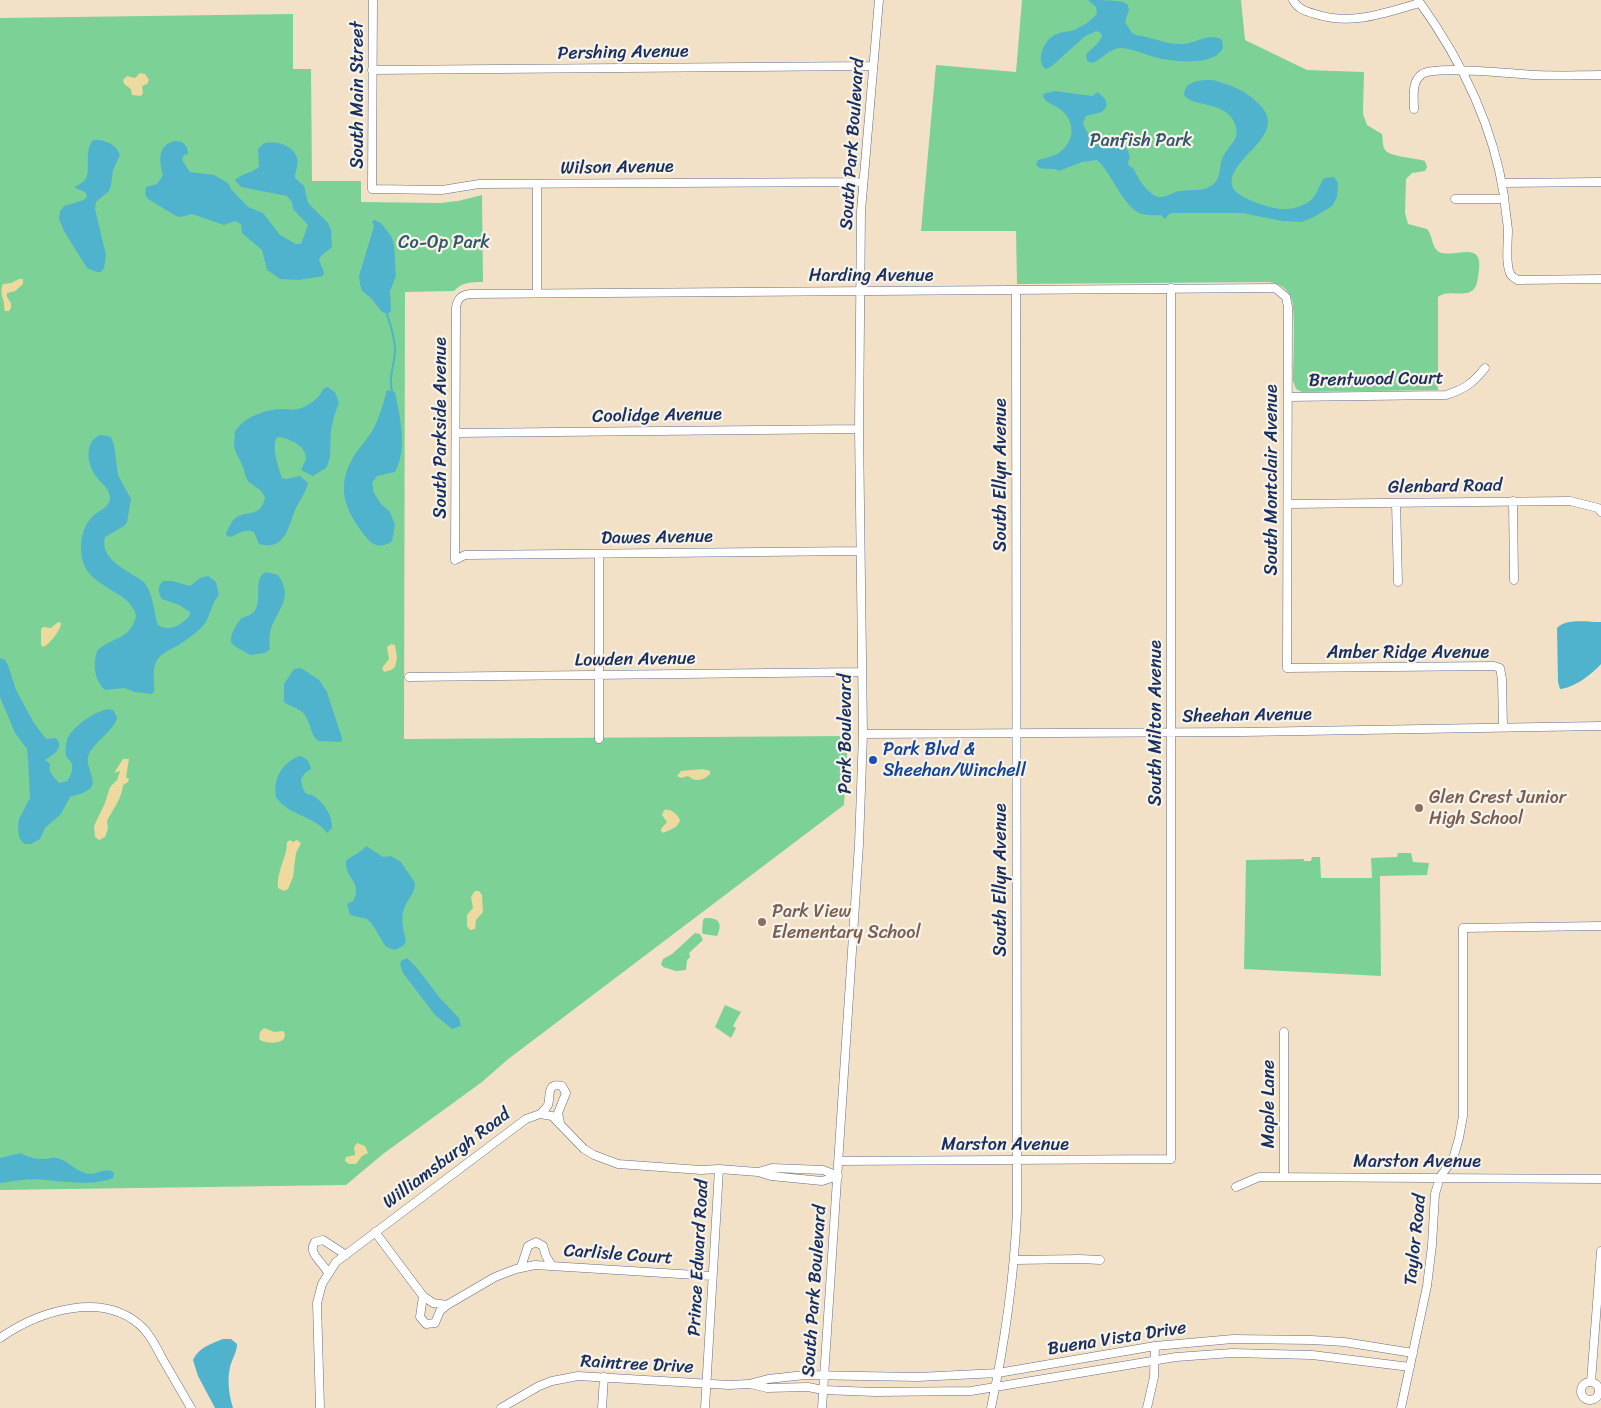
<!DOCTYPE html>
<style>
body{margin:0}
canvas{display:block;background:#f3e1c7}
</style>
<canvas width="1601" height="1408"></canvas>
<script>
const g = document.querySelector('canvas').getContext('2d');
g.lineJoin = 'round';
function paint(path, color) { g.fillStyle = color; g.fill(path, 'evenodd'); }
function strokePath(path, color, width, dash) { g.strokeStyle = color; g.lineWidth = width; g.lineCap = dash ? 'butt' : 'round'; g.setLineDash(dash || []); g.stroke(path); }
function write(font, color, halo, rows, align = 'center') {
  g.font = font + ' Sriracha,sans-serif'; g.lineWidth = 4.5; g.setLineDash([]); g.textBaseline = 'middle'; g.strokeStyle = halo; g.fillStyle = color; for (const [text, x, y, turn = 0] of rows) {
    g.save(); g.translate(x, y); g.rotate((+turn || 0) * Math.PI / 180); g.textAlign = isNaN(turn) ? turn : align; if (halo) g.strokeText(text, 0, 0); g.fillText(text, 0, 0); g.restore();
  }
}
paint(new Path2D(`
 M1022,0H1241L1245,40L1307,70L1364,72L1363,114L1367,125L1382,134C1383,139 1382,145 1385,150C1390,157 1416,158 1425,161L1427,167L1425,171L1412,173L1406,179L1405,213L1408,224L1427,229C1433,235 1431,247 1439,252C1454,259 1483,239 1479,270C1478,276 1478,284 1474,289C1465,299 1448,288 1438,297V390L1302,392L1296,389L1293,381C1293,364 1296,309 1291,297C1287,288 1278,283 1269,282L1017,284L1016,231H921L936,65L1016,72Z
 M293,14V69H311L312,181H361V202L440,203L458,201L482,195L483,282C471,282 462,282 454,291L405,292L404,739L848,736L844,805L507,1060L482,1082L383,1154L346,1185L0,1190V18Z
 M1398,853H1411L1413,862L1429,863L1427,875L1380,876L1381,976L1244,969L1246,860L1304,859V861H1311L1312,857H1320L1321,878H1372L1371,858L1397,857Z
 M705,918C719,917 723,923 717,936L703,934L702,932L703,920Z
 M695,933L700,934L703,940L689,953L690,957L687,960L686,970L676,971L663,967L661,964L663,959L672,954Z
 M725,1005L741,1012L733,1026L736,1028L731,1038L715,1027Z`), '#7cd296');
paint(new Path2D(`
 M140,73L145,74L149,80L147,84L142,86L143,93L141,96L132,95L131,89L124,84L123,80L127,76L135,78Z
 M19,279H23V284L15,291L7,293V297L11,303V308L9,311H5C4,308 4,305 4,303C2,295 0,292 3,284L11,283Z
 M58,622L61,623C61,630 49,645 43,647L41,645V629L43,627L51,628Z
 M391,644L395,645L397,658L395,667L391,670L384,672L382,668L389,659L387,647Z
 M123,759H129L126,778H129L128,782L123,785C122,798 113,809 107,821L108,828L105,837L99,840L95,837L94,826L105,803L110,787L117,780L120,771L114,773Z
 M703,769L710,771V774C703,781 695,782 688,776L681,778L677,776L681,771Z
 M664,810C671,808 679,815 680,821L676,827L663,833L661,831V829L667,822L662,815Z
 M290,840L293,842L297,840L301,843L296,853L293,877L288,889L284,891L278,888C276,872 287,858 287,842Z
 M475,891H479L482,895L483,912L476,920L475,929L470,930L467,926V915L473,908L471,897Z
 M264,1028L274,1032L283,1031L285,1034L284,1039C278,1044 269,1043 262,1041L259,1039L260,1032Z
 M357,1143L365,1146L368,1153L362,1156L356,1164H349L345,1161L346,1157L355,1155L354,1147Z`), '#eeda9e');
paint(new Path2D(`
 M1088,0C1095,0 1121,0 1125,3C1129,5 1128,7 1129,10L1125,22L1132,33L1136,35C1152,37 1167,45 1184,44C1196,43 1210,32 1222,40L1223,48C1215,66 1175,62 1158,58C1146,55 1132,48 1120,48C1106,49 1096,68 1087,61L1086,54L1098,43L1102,36L1101,33L1096,31L1084,37L1052,66L1046,69C1035,62 1043,42 1053,36C1058,32 1065,32 1071,31C1080,28 1092,21 1097,13L1096,7Z
 M1213,80C1231,85 1245,90 1259,104C1291,136 1227,157 1232,185C1234,198 1270,208 1281,209C1290,210 1299,207 1307,203C1317,197 1318,187 1324,178L1334,177L1338,183L1337,197L1332,206L1316,216L1302,222L1282,221L1242,213H1172L1169,214L1165,219L1161,215C1155,215 1148,216 1142,214C1123,208 1112,173 1097,160L1082,162L1059,171C1052,166 1042,172 1036,165L1038,160C1044,158 1051,157 1057,154C1074,144 1077,123 1061,110C1056,106 1049,104 1044,99L1043,94L1055,91L1092,96L1098,92L1105,99L1107,106L1102,112L1086,116L1083,123C1092,155 1124,123 1130,158L1128,162L1129,166L1134,169C1137,178 1151,199 1162,197C1169,196 1174,191 1181,191C1191,189 1202,192 1211,186C1221,180 1219,168 1222,159C1225,151 1231,146 1235,139C1237,135 1237,129 1235,124C1226,100 1193,108 1184,95C1185,80 1201,80 1213,80Z
 M93,140C105,139 116,144 120,155L113,170L111,185L109,191L96,202L95,209L106,255L104,268L101,272H97L87,268L64,231L59,219L60,211L64,206L84,200L87,196L85,192L75,188V187C78,185 82,183 85,180C92,171 83,151 93,140Z
 M175,141L182,142L187,147L188,154L184,155L182,160L190,172L214,175L228,183L231,189L248,207L263,213L280,235L296,244H301L308,225L293,209L292,202L287,196L241,187L235,180C245,171 253,174 259,166L258,149L264,143C275,140 294,145 297,158C299,165 295,171 295,178L304,186L308,203L328,223L331,230L332,247L321,256L319,260L324,272L323,276L298,280L280,279L267,270L262,250L242,233L241,224L235,221L224,225L192,214L181,217L176,216L148,199L145,195L146,187L157,184L163,175C159,161 157,145 175,141Z
 M374,220L381,223L391,236L394,244L396,276L390,291L391,311L387,314L382,312L371,298L362,291L360,284L359,276L374,226L372,222Z
 M327,387L335,392L339,403C336,411 333,418 332,426C328,441 334,454 326,468L313,476L301,470C302,466 305,463 306,459C306,445 290,439 279,437L276,438C272,450 278,466 282,478L286,479L300,476L308,483C306,492 302,497 298,504C288,522 288,552 259,544L254,532C243,528 239,534 230,537L227,536L226,533C229,528 232,519 237,517C250,510 260,517 265,498C262,488 255,488 249,482C245,478 245,472 243,467C237,452 232,452 235,433L233,431L235,432C244,416 266,410 281,409C288,409 294,411 301,408C306,406 313,402 317,398C322,394 321,389 327,387Z
 M387,390L395,392C400,417 408,449 395,472L377,476L372,483L374,493L381,504L390,512L395,525L392,541C383,548 373,547 366,537C344,510 335,486 355,454C360,447 366,440 371,433C379,420 383,404 387,390Z
 M100,435L108,436L111,437L114,445L118,475L131,499L127,522L124,526L105,537C99,560 129,571 144,582C154,595 153,610 158,625C169,633 183,624 190,615V612L179,605L162,599C158,593 157,586 163,581H172L190,586L200,578L208,576L216,582L219,595C211,603 211,616 203,626C197,632 189,638 182,643C172,650 159,652 155,665C152,674 155,683 154,692L151,694L135,692L124,688L105,690C94,680 93,664 97,651C109,638 131,640 136,616C133,594 95,588 85,567C78,552 80,528 93,516C99,510 110,508 110,497C109,487 100,483 95,475C87,463 84,442 100,435Z
 M266,572L278,575C293,596 280,607 272,626C269,633 269,642 270,649L265,653L250,655C246,652 232,646 231,642C230,634 238,621 242,618C247,616 252,615 255,610C263,597 252,579 266,572Z
 M1601,622V664C1592,674 1574,688 1560,689L1558,682L1557,628C1565,618 1589,622 1601,622Z
 M0,658L5,660L8,665L16,690L34,723L46,739L56,738C65,748 53,755 45,760L50,764C48,774 54,776 59,783L67,781C71,776 74,768 71,762C70,760 67,759 66,756C65,752 66,744 67,740C70,728 102,705 113,710L117,717C116,729 95,741 89,754C84,766 97,778 91,788L83,793L70,797L61,814L45,828L40,839L31,844H25L22,842L19,837L18,826L19,819L30,798L28,759L27,749L15,733L0,697Z
 M301,668L319,680L327,692L342,738L341,742L318,741C310,734 311,724 305,715C300,708 291,707 284,702V684L294,669Z
 M299,756C305,757 311,762 311,769L306,772L301,779C301,783 303,791 307,794C308,795 310,794 311,795C323,800 333,816 332,828L327,833C314,815 288,816 276,797C273,778 282,763 299,756Z
 M366,846L383,857L391,856L401,862L415,883C415,894 407,899 404,909C400,919 404,931 406,942L403,946L395,950L386,947L372,924L367,919L350,915L347,904L353,901C364,883 344,878 346,861C353,854 359,855 366,846Z
 M407,958L417,968L440,998L459,1018L461,1026L452,1029L435,1015L403,973L400,964L401,961Z
 M21,1153C27,1157 36,1159 44,1159C48,1159 52,1157 56,1158C69,1160 77,1174 92,1174C100,1173 107,1167 114,1173L113,1178C94,1186 67,1182 47,1180C32,1178 15,1181 0,1183V1158Z
 M223,1339H231L237,1344C237,1352 232,1359 230,1367C227,1381 229,1395 233,1408H215L198,1376L193,1360C199,1347 211,1344 223,1339Z`), '#50b3ce');
strokePath(new Path2D(`
 M387,314C391,326 395,338 395,350C395,363 388,378 392,391`), '#50b3ce', 2);
const street = new Path2D(`
 M373,0L372,189L442,190L479,184L863,182
 M1293,0C1298,9 1305,11 1315,14C1352,26 1384,13 1420,3
 M1418,0C1460,58 1493,124 1504,196C1505,208 1507,219 1508,230C1508,241 1505,267 1511,275C1513,277 1515,278 1517,280L1601,279
 M372,70L873,66
 M1414,109C1414,97 1411,82 1422,74C1435,65 1516,74 1536,75C1558,76 1579,75 1601,75
 M1502,183L1601,182
 M537,184V293
 M1455,199H1504
 M1288,397L1446,395C1465,389 1473,383 1485,368
 M456,433L859,429
 M1513,501L1514,580
 M1396,503L1398,582
 M1288,504L1570,501L1598,508L1601,512
 M860,551L465,555L455,560L456,308C457,299 461,295 470,294L1275,288L1286,297L1288,307L1287,668L1494,666L1500,668L1502,679L1503,727
 M409,677L861,672
 M863,734L1243,732L1601,726
 M599,739V554
 M540,1114C543,1111 546,1109 548,1105C551,1096 546,1082 562,1086L566,1093L558,1113L560,1123
 M839,1161L1171,1159V288
 M758,1172L772,1168L823,1170L838,1176
 M1284,1177V1032
 M1236,1187L1259,1177L1601,1179
 M375,1232L423,1296L433,1303L447,1305L495,1277L516,1269L535,1265L712,1276
 M1015,1260L1080,1259L1100,1260
 M521,1267L528,1246L536,1242L543,1246L546,1256L552,1266
 M328,1273C322,1261 307,1253 315,1242L323,1240L346,1255
 M423,1296L420,1317L426,1324L435,1323L440,1311L447,1305
 M0,1338C39,1311 105,1289 144,1329C152,1338 157,1348 162,1358C172,1375 181,1391 191,1408
 M1581 1391a9 9 0 1 1 18 0a9 9 0 1 1-18 0Z
 M1591,1382L1601,1251
 M751,1384L767,1388L808,1387L823,1390L875,1392L971,1391L1176,1357L1232,1353L1312,1355L1410,1367
 M320,1408L317,1303L322,1284L336,1262L526,1119L540,1114L552,1116L584,1149L594,1155L618,1164L701,1170L719,1169L758,1172L771,1176L822,1181L838,1176
 M501,1408L539,1386L552,1381L578,1376L729,1385L749,1384L768,1379L805,1375L918,1377L998,1373L1155,1346L1233,1339L1312,1340L1344,1342L1413,1353
 M602,1408L604,1377
 M705,1408L719,1169
 M822,1408L859,844L863,734L859,429L861,211L879,0
 M991,1408C1005,1342 1014,1279 1017,1211L1016,290
 M1147,1408L1154,1377L1155,1346
 M1401,1408L1427,1286L1432,1245L1435,1194L1440,1177L1453,1159L1459,1138L1463,1116V928L1601,926`);
strokePath(street, '#676d83', 9);
strokePath(street, '#fff', 8);
for (const [x, y, r, color] of [
 [873,760,5,"#1a4fb4"],
 [1419,808,5,"#8d6e63"],
 [762,922,5,"#8d6e63"]
]) { const dot = new Path2D(); dot.arc(x, y, r, 0, 2 * Math.PI); g.fillStyle = color; g.fill(dot); strokePath(dot, '#f7f3e8', 2); }
write('18px', '#1b2f5e', '#f7f3e8', [
 ["Pershing Avenue",623,53,-1],
 ["South Main Street",358,95,-90],
 ["South Park Boulevard",853,144,-86],
 ["Wilson Avenue",617,168,-1],
 ["Harding Avenue",871,276],
 ["Brentwood Court",1376,380,-1],
 ["Coolidge Avenue",657,416,-1],
 ["South Parkside Avenue",441,428,-90],
 ["South Ellyn Avenue",1001,475,-90],
 ["South Montclair Avenue",1272,480,-90],
 ["Glenbard Road",1445,487,-1],
 ["Dawes Avenue",657,538,-1],
 ["Amber Ridge Avenue",1408,653],
 ["Lowden Avenue",635,660,-1],
 ["Sheehan Avenue",1247,716,-1],
 ["South Milton Avenue",1156,723,-90],
 ["Park Boulevard",846,734,-90],
 ["South Ellyn Avenue",1001,880,-90],
 ["Maple Lane",1269,1104,-90],
 ["Marston Avenue",1005,1145],
 ["Williamsburgh Road",447,1159,-37],
 ["Marston Avenue",1417,1162],
 ["Taylor Road",1416,1240,-84],
 ["Carlisle Court",618,1255,4],
 ["Prince Edward Road",699,1258,-87],
 ["South Park Boulevard",815,1291,-86],
 ["Buena Vista Drive",1117,1339,-9],
 ["Raintree Drive",637,1365,3]
]);
write('18px', '#33586c', '#f7f3e8', [
 ["Panfish Park",1141,141],
 ["Co-Op Park",444,243]
]);
write('18px', '#164399', '#f7f3e8', [
 ["Park Blvd &",883,750],
 ["Sheehan/Winchell",883,771]
], 'left');
write('18px', '#785e54', '#f7f3e8', [
 ["Glen Crest Junior",1429,798],
 ["High School",1429,819],
 ["Park View",772,912],
 ["Elementary School",772,933]
], 'left');
</script>
